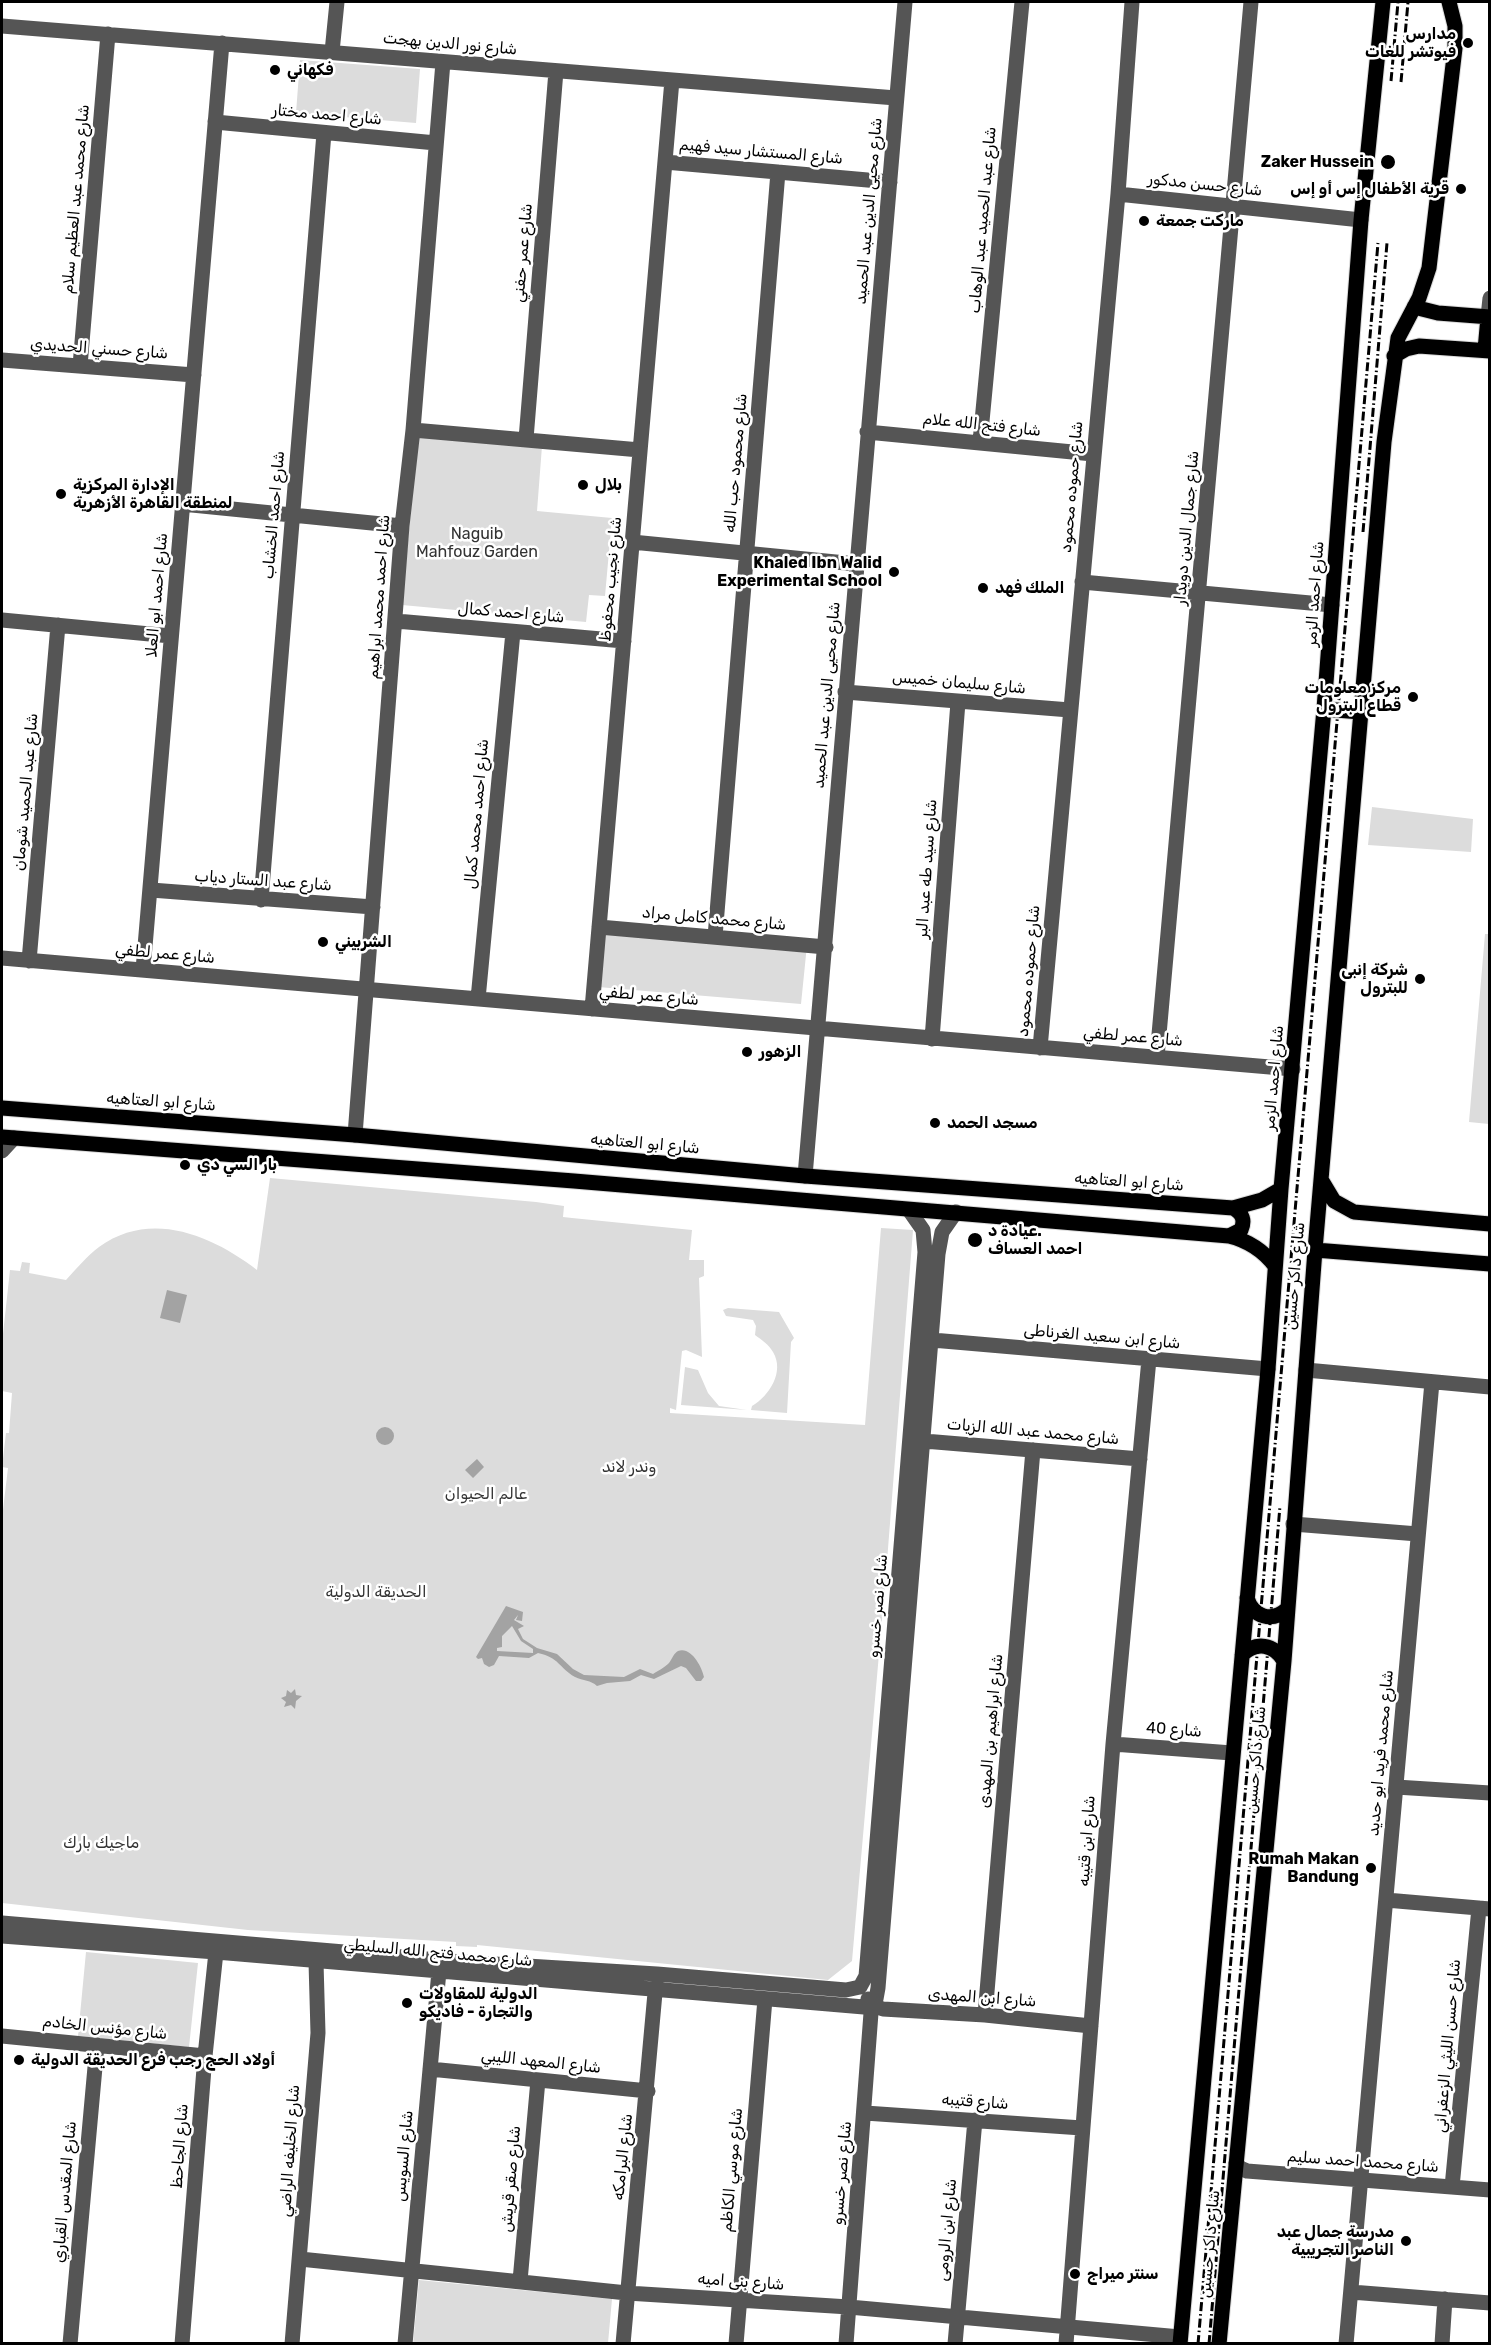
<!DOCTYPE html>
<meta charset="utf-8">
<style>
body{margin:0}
#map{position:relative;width:1491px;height:2345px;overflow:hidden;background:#fff;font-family:Rubik,sans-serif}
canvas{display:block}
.frame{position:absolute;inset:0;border:3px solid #000;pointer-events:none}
</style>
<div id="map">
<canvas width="1491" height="2345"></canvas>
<div class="frame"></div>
</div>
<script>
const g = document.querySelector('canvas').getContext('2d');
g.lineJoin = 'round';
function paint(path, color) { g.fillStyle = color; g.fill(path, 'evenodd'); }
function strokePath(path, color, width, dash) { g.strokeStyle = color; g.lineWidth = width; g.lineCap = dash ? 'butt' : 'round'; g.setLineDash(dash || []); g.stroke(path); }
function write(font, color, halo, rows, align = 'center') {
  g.font = font + ' Rubik,"Noto Sans Arabic",sans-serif'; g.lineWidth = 5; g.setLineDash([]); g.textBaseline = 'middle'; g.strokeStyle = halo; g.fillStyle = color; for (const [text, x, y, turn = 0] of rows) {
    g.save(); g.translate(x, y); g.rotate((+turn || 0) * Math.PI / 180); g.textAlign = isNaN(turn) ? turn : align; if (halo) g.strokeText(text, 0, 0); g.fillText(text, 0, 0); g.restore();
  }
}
paint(new Path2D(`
 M300,60L420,69L416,123L296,113Z
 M418,434L542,446L537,511L612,518L605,596L589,595L586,622L402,605Z
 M1372,807L1473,819L1471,852L1368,845Z
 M605,930L807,945L801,1004L598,987Z
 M1485,934H1490L1489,1124L1469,1122Z
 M270,1178L536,1202L564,1206L563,1217L572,1218L692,1230L689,1260H704V1276L699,1278L702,1357L686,1350L682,1351L676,1410L670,1408V1413L865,1425L881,1228L913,1230L886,1574L852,1961L828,1980L477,1945V1947L456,1946V1942L248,1930L2,1903V1518L8,1468L2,1467L6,1433H9L12,1393L2,1391V1343L10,1270L20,1271L22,1262L30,1263L29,1273L66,1280C77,1268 87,1256 99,1247C151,1209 213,1236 257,1270Z
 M728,1308L779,1312L794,1338L791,1342L787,1413L751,1410L752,1406C769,1396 785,1372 773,1352C769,1345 762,1340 755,1335L756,1326L753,1320L726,1316L723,1310Z
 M685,1367L698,1370L708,1393L719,1406L747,1410L681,1405Z
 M86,1952L198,1963L189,2047L78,2036Z
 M419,2280L612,2299L608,2343L413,2344Z`), '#dcdcdc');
paint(new Path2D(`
 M167,1290L187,1295L180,1323L160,1318Z
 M376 1436a9 9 0 1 1 18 0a9 9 0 1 1-18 0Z
 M477,1459L484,1467L473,1478L465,1470Z
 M506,1606L523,1612L522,1621L516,1620L518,1615L514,1620L524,1626L518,1629L523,1639L537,1648L557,1654L573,1669L584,1675L624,1677L640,1669L653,1674C658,1671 665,1667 669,1663C672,1659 674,1653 678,1651C691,1646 702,1667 704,1677L701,1681H696L686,1668L681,1666L654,1679L641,1675L630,1681L607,1683L597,1686C591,1680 583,1681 575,1677C558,1667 560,1658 538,1653L529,1658L499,1656L494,1665L489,1667L484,1664L482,1658L478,1659L476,1657ZM512,1626L521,1641L533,1649V1653L497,1651V1648L502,1647V1636Z
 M295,1689L296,1695L302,1696L296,1701L295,1709L291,1705L284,1707L286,1702L281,1698L286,1696L287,1690L291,1693Z`), '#a3a3a3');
const major = new Path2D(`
 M1414,307L1438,313L1490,317
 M1485,350L1488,317
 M1394,356L1406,349L1419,346L1490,351
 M1324,709L1360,712
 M2,1108L355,1135L805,1176L1233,1208L1262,1200L1281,1189
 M2,1137L574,1181L1229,1236C1249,1241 1263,1250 1275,1266
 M1322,1181L1334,1201L1354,1212L1490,1224
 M1229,1236L1241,1230C1245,1221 1243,1213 1233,1208
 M1315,1250L1490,1264
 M1247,1598C1253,1617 1272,1623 1287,1609
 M1242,1655C1256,1641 1274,1644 1284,1661
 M1180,2344L1268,1369L1281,1189L1324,709L1361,220L1383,2
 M1219,2344L1284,1661L1315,1250L1384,442L1398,338L1419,298L1429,268L1455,48V26L1449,2`);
strokePath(major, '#dbdbdb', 17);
strokePath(new Path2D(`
 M2,26L896,98
 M332,52L337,2
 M215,122L436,143
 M665,162L890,182
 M1118,194L1361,220
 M1488,317L1490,298
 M2,360L194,375
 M80,366L108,34
 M413,430L640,450
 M867,432L1093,454
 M526,439L556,71
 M980,442L1022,2
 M182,504L402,526
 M632,542L856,564
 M1082,582L1332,605
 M2,620L171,636
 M396,621L624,641
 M845,692L1070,710
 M151,890L373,907
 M261,900L324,133
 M599,927L826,947
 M715,937L778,172
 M2,958L1293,1069
 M29,961L58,625
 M143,970L222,43
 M478,999L513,632
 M592,1009L672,80
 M932,1039L958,702
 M1040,1048L1118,194L1132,2
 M1157,1057L1251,2
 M355,1135L402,526L413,430L443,62
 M2,1151L14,1138
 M805,1176L905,2
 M932,1340L1268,1369
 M1306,1370L1490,1387
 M924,1441L1140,1459
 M1293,1524L1418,1534
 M1113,1744L1232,1753
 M1396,1787L1490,1793
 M1386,1900L1490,1909
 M2,1923L462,1962L657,1974L846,1990L860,1987
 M2,1936L216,1952L864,2007L871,2005
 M860,1987L866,1976L925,1252L923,1230L909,1210
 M871,2005L876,1999L878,1988L938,1254L942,1232L956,1212
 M871,2005L883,2009L985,2015L1091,2026
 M985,2015L1033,1450
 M2,2036L205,2056
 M430,2069L648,2091
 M865,2113L1082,2128
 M1236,2163L1240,2168L1247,2171L1490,2190
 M1452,2187L1479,1908
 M300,2259L627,2293L849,2307L1180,2337
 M520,2281L538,2080
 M1351,2292L1490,2303
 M70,2344L97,2045
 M182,2344L205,2056L216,1952
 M292,2344L318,2033L316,1962
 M405,2344L439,1971
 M623,2344L656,1982
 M736,2344L765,1999
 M846,2344L871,2013L868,1999
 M955,2344L975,2120
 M1066,2344L1113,1744L1149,1359
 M1346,2344L1432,1382
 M1442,2344L1445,2299`), '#555', 15);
strokePath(major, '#000', 15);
strokePath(new Path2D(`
 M1391,81L1398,2
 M1401,82L1408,2
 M1363,532L1387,243
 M1198,2344L1378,243
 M1209,2344L1280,1506`), '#000', 3, [9, 3, 1.5, 3]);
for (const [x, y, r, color] of [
 [1468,43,6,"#000"],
 [275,70,6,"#000"],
 [1388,162,8,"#000"],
 [1461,189,6,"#000"],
 [1144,221,6,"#000"],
 [583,485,6,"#000"],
 [61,494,6,"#000"],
 [894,572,6,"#000"],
 [983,588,6,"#000"],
 [1413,697,6,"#000"],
 [323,942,6,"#000"],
 [1420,979,6,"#000"],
 [747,1052,6,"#000"],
 [935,1123,6,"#000"],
 [185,1165,6,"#000"],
 [975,1240,8,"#000"],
 [1371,1868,6,"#000"],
 [407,2003,6,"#000"],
 [19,2060,6,"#000"],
 [1406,2241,6,"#000"],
 [1075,2274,6,"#000"]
]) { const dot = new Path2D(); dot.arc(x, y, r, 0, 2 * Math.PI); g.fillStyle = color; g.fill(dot); strokePath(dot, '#fff', 2); }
write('bold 16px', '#000', '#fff', [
 ["مدارس",1456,34,"right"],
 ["فيوتشر للغات",1456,52,"right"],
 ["فكهاني",287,70],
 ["Zaker Hussein",1374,162,"right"],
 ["قرية الأطفال إس أو إس",1449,189,"right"],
 ["ماركت جمعة",1156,221],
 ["الإدارة المركزية",73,485],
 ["لمنطقة القاهرة الأزهرية",73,503],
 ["بلال",595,485],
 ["Khaled Ibn Walid",882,563,"right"],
 ["Experimental School",882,581,"right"],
 ["الملك فهد",995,588],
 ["مركز معلومات",1401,688,"right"],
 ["قطاع البترول",1401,706,"right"],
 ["الشربيني",335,942],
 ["شركة إنبى",1408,970,"right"],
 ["للبترول",1408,988,"right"],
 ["الزهور",759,1052],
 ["مسجد الحمد",947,1123],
 ["بار السي دي",197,1165],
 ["عيادة د.",988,1231],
 ["احمد العساف",988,1249],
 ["Rumah Makan",1359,1859,"right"],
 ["Bandung",1359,1877,"right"],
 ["الدولية للمقاولات",419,1994],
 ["والتجارة - فاديكو",419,2012],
 ["أولاد الحج رجب فرع الحديقة الدولية",31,2060],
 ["مدرسة جمال عبد",1394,2232,"right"],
 ["الناصر التجريبية",1394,2250,"right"],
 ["سنتر ميراج",1087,2274]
], 'left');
write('16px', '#000', '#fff', [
 ["شارع نور الدين بهجت",450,44,5],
 ["شارع احمد مختار",327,115,5],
 ["شارع المستشار سيد فهيم",761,152,5],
 ["شارع حسن مدكور",1205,185,6],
 ["شارع محمد عبد العظيم سلام",76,199,-85],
 ["شارع محيى الدين عبد الحميد",869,211,-85],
 ["شارع عبد الحميد عبد الوهاب",983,220,-85],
 ["شارع عمر حفني",523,253,-85],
 ["شارع حسني الحديدي",99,349,4],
 ["شارع فتح الله علام",982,425,6],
 ["شارع محمود حب الله",736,463,-85],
 ["شارع حموده محمود",1072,487,-85],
 ["شارع احمد الخشاب",274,515,-85],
 ["شارع جمال الدين دويدار",1187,528,-85],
 ["شارع نجيب محفوظ",611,579,-85],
 ["شارع احمد الزمر",1315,594,-86],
 ["شارع احمد ابو العلا",157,595,-85],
 ["شارع احمد محمد ابراهيم",379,597,-86],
 ["شارع احمد كمال",511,613,5],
 ["شارع سليمان خميس",959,683,5],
 ["شارع محيى الدين عبد الحميد",827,695,-85],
 ["شارع عبد الحميد شومان",26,792,-85],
 ["شارع احمد محمد كمال",477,814,-85],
 ["شارع سيد طه عبد البر",927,869,-86],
 ["شارع عبد الستار دياب",263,881,4],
 ["شارع محمد كامل مراد",714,919,5],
 ["شارع عمر لطفي",165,954,5],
 ["شارع حموده محمود",1029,971,-85],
 ["شارع عمر لطفي",649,996,5],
 ["شارع عمر لطفي",1133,1037,5],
 ["شارع احمد الزمر",1274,1078,-85],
 ["شارع ابو العتاهيه",161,1102,4],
 ["شارع ابو العتاهيه",645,1144,5],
 ["شارع ابو العتاهيه",1129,1182,4],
 ["شارع ذاكر حسين",1295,1276,-85],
 ["شارع ابن سعيد الغرناطى",1102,1337,5],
 ["شارع محمد عبد الله الزيات",1033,1432,5],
 ["شارع نصر خسرو",878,1606,-85],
 ["شارع 40",1174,1730,4],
 ["شارع ابراهيم بن المهدى",991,1731,-85],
 ["شارع محمد فريد ابو حديد",1381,1753,-85],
 ["شارع ذاكر حسين",1256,1760,-85],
 ["شارع ابن قتيبه",1087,1841,-86],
 ["شارع محمد فتح الله السليطي",438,1953,5],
 ["شارع ابن المهدى",982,1998,4],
 ["شارع مؤنس الخادم",105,2028,6],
 ["شارع حسن الليثي الزعفراني",1448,2046,-85],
 ["شارع المعهد الليبي",541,2062,6],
 ["شارع قتيبه",975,2102,4],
 ["شارع الجاحظ",180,2146,-86],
 ["شارع الخليفه الراضي",290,2151,-86],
 ["شارع السويس",404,2156,-85],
 ["شارع البرامكه",623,2157,-84],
 ["شارع محمد احمد سليم",1363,2162,4],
 ["شارع موسي الكاظم",732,2170,-85],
 ["شارع نصر خسرو",842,2173,-85],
 ["شارع صقر قريش",511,2179,-85],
 ["شارع المقدس القباري",65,2192,-85],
 ["شارع ابن الرومى",947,2230,-85],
 ["شارع ذاكر حسين",1210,2244,-85],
 ["شارع بنى اميه",741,2282,4]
]);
write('16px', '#333', '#fff', [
 ["Naguib",477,534],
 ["Mahfouz Garden",477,552],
 ["وندر لاند",629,1467],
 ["عالم الحيوان",486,1494],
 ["الحديقة الدولية",376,1592],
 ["ماجيك بارك",101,1843]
]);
</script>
